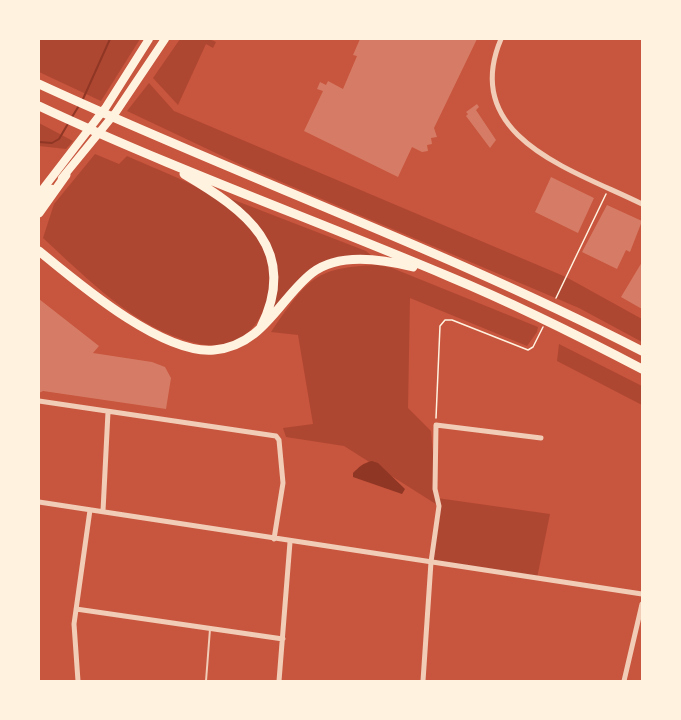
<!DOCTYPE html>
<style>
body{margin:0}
#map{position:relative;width:681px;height:720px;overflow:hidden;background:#c8553d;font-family:"PT Sans",sans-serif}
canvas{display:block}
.frame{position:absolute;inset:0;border:40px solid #fff3e0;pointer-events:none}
</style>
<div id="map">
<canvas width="681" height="720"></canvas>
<div class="frame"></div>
</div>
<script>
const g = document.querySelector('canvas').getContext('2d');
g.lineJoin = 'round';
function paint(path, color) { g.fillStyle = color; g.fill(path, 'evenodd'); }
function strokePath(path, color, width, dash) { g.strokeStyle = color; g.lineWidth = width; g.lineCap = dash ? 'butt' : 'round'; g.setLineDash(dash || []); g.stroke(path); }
paint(new Path2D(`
 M39,39H140L101,101L39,72Z
 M180,39H209L216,42L213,48L206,44L178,105L153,78Z
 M149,83L174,111L566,277L642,319V342L579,308L239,164L127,111Z
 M39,123L73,141L66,149L39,146Z
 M95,154L119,164L127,156C171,176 221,191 252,230C291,279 262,360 195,343C134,328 88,279 43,238L54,204Z
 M221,195L366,251L377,260H351L313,272L274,318L268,313L274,272L255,227Z
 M377,265L392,268L538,327L537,332L527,346L410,298L408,408L431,431L437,498L550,514L537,578L431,562L439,506L344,446L286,437L283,428L313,424L298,335L271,332C306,282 312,267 377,265Z
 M559,344L642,386V405L557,361Z`), '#ae4732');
paint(new Path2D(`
 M372,461L378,463L405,489L402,494L353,477V473C359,467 363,463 372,461Z`), '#8f3625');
strokePath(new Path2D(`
 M83,99L110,39
 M72,117L80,104
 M39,142L52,143L59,139L69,122`), '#8f3625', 2);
paint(new Path2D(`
 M360,39H477L434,128L437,137L431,138L432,144L427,145L428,151L422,152L412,147L398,177L304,131L323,91L317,89L320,82L326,85L328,81L343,89L357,56L353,55Z
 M477,104L479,107L476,110L496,140L490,148L466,116L468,114L466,112Z
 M551,177L594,198L578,233L535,212Z
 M607,205L642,221L630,252L626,250L617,269L582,252Z
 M642,262V309L621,297Z
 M39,299L99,346L93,353L152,362L165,367L171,378L166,409L43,391L39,393Z`), '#d67c66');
strokePath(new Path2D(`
 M556,298L606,194
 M436,418L440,326L445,320H452L528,350L533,347L543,327`), '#fff3e0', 1.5);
strokePath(new Path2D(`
 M206,681L210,629`), '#f1ccb7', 2);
strokePath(new Path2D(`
 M501,39C459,138 576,171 642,204
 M39,401L276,436L279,440L283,483L274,539
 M39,502L642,594
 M103,511L108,412
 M76,609L283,639
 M78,681L74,624L90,510
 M279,681L290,542
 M423,681L431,562L439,506L435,489L436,425L541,438
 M624,681L642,604`), '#f1ccb7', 5);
strokePath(new Path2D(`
 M62,178L116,112L165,39
 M39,194L106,107L149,39
 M39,204L52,189`), '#fff3e0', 8);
strokePath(new Path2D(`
 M39,84C238,176 446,250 642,351
 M39,106C173,169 313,219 450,277C515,304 579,336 642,369
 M184,174C245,210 300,249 261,327
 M39,213L66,175
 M39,251C78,283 162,355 214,350C263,346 279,299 312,273C339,252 382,259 413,267`), '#fff3e0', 9);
</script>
